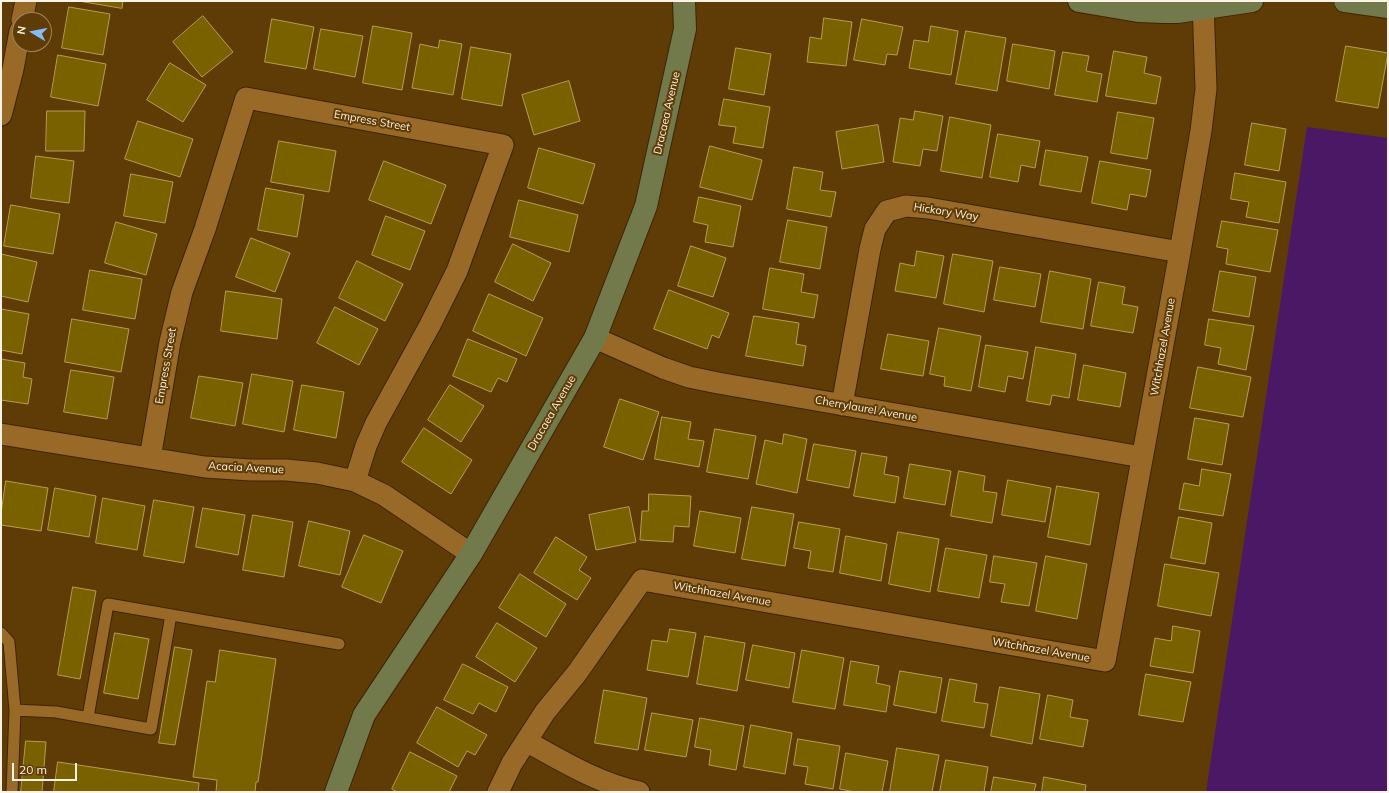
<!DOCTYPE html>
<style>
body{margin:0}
#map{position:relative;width:1389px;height:793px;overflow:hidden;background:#5f3c05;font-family:Mulish,sans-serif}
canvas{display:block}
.frame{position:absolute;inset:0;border:2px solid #fcf2e5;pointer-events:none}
.north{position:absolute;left:12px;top:12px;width:40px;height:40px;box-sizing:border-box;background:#5f3c05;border:1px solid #9e855f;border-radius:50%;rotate:280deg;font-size:11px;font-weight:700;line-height:16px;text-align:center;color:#fcf2e5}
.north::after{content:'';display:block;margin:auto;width:14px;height:18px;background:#83bcfb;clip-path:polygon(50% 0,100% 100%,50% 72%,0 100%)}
.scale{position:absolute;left:12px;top:763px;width:65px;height:18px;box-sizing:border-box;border:2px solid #fcf2e5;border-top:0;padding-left:5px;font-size:12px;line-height:14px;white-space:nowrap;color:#fcf2e5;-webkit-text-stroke:3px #5f3c05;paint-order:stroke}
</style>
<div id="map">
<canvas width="1389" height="793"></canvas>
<div class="frame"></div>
<div class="north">N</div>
<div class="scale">20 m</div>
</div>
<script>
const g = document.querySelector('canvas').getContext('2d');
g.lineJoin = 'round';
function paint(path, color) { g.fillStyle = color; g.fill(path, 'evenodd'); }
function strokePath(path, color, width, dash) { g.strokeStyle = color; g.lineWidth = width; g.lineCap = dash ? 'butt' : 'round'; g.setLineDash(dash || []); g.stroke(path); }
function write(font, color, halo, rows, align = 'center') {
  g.font = font + ' Mulish,sans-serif'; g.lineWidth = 4; g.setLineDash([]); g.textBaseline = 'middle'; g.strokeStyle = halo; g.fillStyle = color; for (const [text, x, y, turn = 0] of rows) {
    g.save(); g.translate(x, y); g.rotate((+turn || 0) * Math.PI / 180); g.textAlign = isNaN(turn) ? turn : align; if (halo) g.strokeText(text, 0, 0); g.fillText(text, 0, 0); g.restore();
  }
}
paint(new Path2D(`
 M1307,127L1388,138V792H1206Z`), '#4a1864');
const building = new Path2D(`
 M79,1H123L122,8Z
 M69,7L110,14L103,55L62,48Z
 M203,16L233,52L202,77L173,42Z
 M824,18L852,22L846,66L807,62L810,37L821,39Z
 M272,19L314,27L306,69L265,62Z
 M862,19L903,27L897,55L887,54L885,65L854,60Z
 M373,26L412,33L402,90L363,83Z
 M931,26L958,31L951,75L909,68L914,40L928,42Z
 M321,29L363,36L355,77L314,69Z
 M966,31L1006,38L997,91L956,84Z
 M440,40L462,44L453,95L412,88L420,44L438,48Z
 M1013,44L1055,51L1049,89L1007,81Z
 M1346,46L1388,53L1378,108L1336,101Z
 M471,47L511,54L502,106L462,99Z
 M736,48L771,54L764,95L729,89Z
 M1114,51L1147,57L1144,73L1161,77L1156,104L1106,96Z
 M1063,52L1089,56L1086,71L1102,74L1097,102L1055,95Z
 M58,55L106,64L98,106L51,97Z
 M170,63L206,85L183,122L147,100Z
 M569,81L580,121L534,135L522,95Z
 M724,99L770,107L763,148L733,143L736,127L719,125Z
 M47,111H85L84,151H46Z
 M915,111L943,116L937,151L923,149L920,166L893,162L900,118L913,120Z
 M1118,112L1154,118L1147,159L1111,153Z
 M950,117L991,125L982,178L941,171Z
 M138,121L193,139L180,177L125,159Z
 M1252,123L1286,129L1279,171L1245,165Z
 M878,125L884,162L842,169L836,132Z
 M998,134L1040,141L1035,168L1021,165L1018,182L990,177Z
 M279,141L336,151L329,192L271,182Z
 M710,146L762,160L752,200L700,187Z
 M539,148L595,164L583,204L528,188Z
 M1046,150L1088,157L1081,192L1040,185Z
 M36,156L74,161L69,203L31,198Z
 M384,161L446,185L431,224L369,200Z
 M1100,161L1151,170L1146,197L1130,194L1127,210L1092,203Z
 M794,167L823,172L820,190L836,192L831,217L787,209Z
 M1235,173L1286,182L1279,223L1246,217L1249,202L1231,199Z
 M131,174L173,182L165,223L124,216Z
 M266,188L304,195L297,237L258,230Z
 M699,197L741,206L733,247L705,242L708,225L694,222Z
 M519,200L578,215L569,252L510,237Z
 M11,205L60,214L53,254L4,246Z
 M386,216L425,231L410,270L372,255Z
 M788,220L827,227L820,269L780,262Z
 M1222,221L1278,230L1270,272L1226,264L1228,249L1217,247Z
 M116,222L157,234L146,275L105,263Z
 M251,238L290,253L275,292L236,277Z
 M513,244L551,263L533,301L495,282Z
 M691,246L726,258L713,297L678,286Z
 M917,251L944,256L936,298L895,291L900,263L914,266Z
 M1,254L37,262L28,302L1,296Z
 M953,254L993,261L984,312L944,304Z
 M357,261L403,284L385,321L339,298Z
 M1000,267L1041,274L1035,307L994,300Z
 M770,268L804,274L801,292L818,295L814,318L763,309Z
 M90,270L142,279L135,319L83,310Z
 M1050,271L1091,279L1083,329L1041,322Z
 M1220,271L1256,277L1249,317L1213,311Z
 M1099,282L1125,287L1122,304L1138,307L1133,333L1091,326Z
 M669,290L729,313L719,338L712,335L707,349L654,329Z
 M226,291L282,299L277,339L221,331Z
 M489,294L543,318L526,356L473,331Z
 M335,307L378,329L359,365L317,343Z
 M1,309L29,314L22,354L1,350Z
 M754,316L799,323L796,344L806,346L803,366L746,356Z
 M72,319L129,329L121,372L65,362Z
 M1209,319L1254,326L1246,370L1218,364L1221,348L1205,345Z
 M939,328L981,336L971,391L944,386L945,377L930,374Z
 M888,334L929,341L923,376L881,369Z
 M468,339L517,359L507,382L498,378L491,392L453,376Z
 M986,345L1028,352L1023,379L1008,376L1005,392L979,387Z
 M1036,347L1076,354L1069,398L1052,395L1050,405L1027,401Z
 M1,359L25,363L23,377L32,379L28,404L1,400Z
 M1084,365L1126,373L1120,407L1078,400Z
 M1198,367L1251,377L1243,417L1190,408Z
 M71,370L114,377L107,419L64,412Z
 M252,374L293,381L284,432L243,424Z
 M199,376L243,383L235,426L191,418Z
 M302,385L344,392L336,438L294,430Z
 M450,385L484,406L461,442L428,420Z
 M620,399L659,412L643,460L604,447Z
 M662,417L691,422L688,439L704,441L699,467L655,459Z
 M1195,418L1229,424L1222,465L1188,459Z
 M424,428L472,460L451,494L402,462Z
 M715,429L756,436L748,479L707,472Z
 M784,434L807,439L797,493L756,484L765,440L782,444Z
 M814,444L856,451L849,488L807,480Z
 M862,453L887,457L884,474L899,477L895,503L854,496Z
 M910,464L951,471L945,505L904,498Z
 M1202,469L1231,474L1223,516L1179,509L1184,483L1199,486Z
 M959,471L985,476L983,491L997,493L992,523L951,516Z
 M1008,480L1051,488L1045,522L1002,515Z
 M6,481L48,488L41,531L1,525V514Z
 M1057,486L1099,493L1090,545L1048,537Z
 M55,488L96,496L89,537L48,530Z
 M649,494L691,496L689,527L674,526L673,542L640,540L642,511H648Z
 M103,498L145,506L137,550L96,543Z
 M154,500L194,507L184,563L144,556Z
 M629,507L636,542L596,550L589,515Z
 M752,507L794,514L785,566L742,559Z
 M203,508L245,515L238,555L196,547Z
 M700,511L741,518L735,553L694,546Z
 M253,515L293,522L284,577L243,570Z
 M1179,517L1212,523L1205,564L1171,558Z
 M309,521L350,531L340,575L299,566Z
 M799,522L840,529L833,572L808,568L811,551L794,548Z
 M898,532L939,539L930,592L889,584Z
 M364,535L403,551L381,603L342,587Z
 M846,536L887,544L881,581L840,573Z
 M556,537L587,557L579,570L591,578L577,600L534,573Z
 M946,548L987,555L979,598L938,591Z
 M994,556L1037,563L1029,606L1001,602L1005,584L990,582Z
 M1046,556L1087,564L1077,619L1036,611Z
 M1165,564L1219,573L1211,616L1158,606Z
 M520,574L566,604L546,637L499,608Z
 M73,587L96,591L80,679L58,675Z
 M497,623L537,648L515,682L476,657Z
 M1173,626L1200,631L1193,673L1150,666L1155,638L1171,641Z
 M670,629L696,633L688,677L647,670L652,640L667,642Z
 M115,633L149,639L138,699L104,693Z
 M705,636L745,643L737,691L697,684Z
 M753,645L795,653L789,688L746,680Z
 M175,647L192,650L175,745L159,743Z
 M220,650L276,659L258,782H256L255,792H216L217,780L193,777L207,681L215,682Z
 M802,650L844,658L835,709L793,702Z
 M851,661L879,666L876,683L890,686L886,712L844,705Z
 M463,664L508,687L496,712L479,703L473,714L444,700Z
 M900,671L942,678L936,713L894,705Z
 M1146,674L1191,682L1183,722L1139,715Z
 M950,679L977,684L974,702L988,704L984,728L942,721Z
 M1000,687L1040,694L1032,744L991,736Z
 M604,690L647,698L638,750L595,743Z
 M1048,695L1073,700L1070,717L1088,720L1083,747L1040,739Z
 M437,707L487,735L475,755L467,751L458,767L417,743Z
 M652,713L693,720L686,757L645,750Z
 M700,718L744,726L736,770L709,765L711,750L695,747Z
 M751,725L792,733L785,774L744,767Z
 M798,739L840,746L833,789L805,784L808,767L794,765Z
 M26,741L46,742L42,792H21Z
 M897,748L939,755L932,792H890Z
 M410,752L457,776L449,792H397L392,789Z
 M846,753L888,761L882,792H855L840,789Z
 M946,760L988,767L984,792H940Z
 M58,762L199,783L198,792H54Z
 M994,777L1036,784L1034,792H991Z
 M1044,777L1086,785L1085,792H1042Z`);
paint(building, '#7a6100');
strokePath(building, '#b69d51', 1);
const lane = new Path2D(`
 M1,633L9,642L15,710L12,792
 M15,710L56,712L151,729L171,615
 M88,717L108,604L339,644`);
const street = new Path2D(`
 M22,20L26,1
 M1,115L13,69L20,31
 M595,338L663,368L689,377L718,383L1142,457
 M842,405L870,249L875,229L887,211L906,206L928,208L1180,252
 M1,434L205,467L251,470H286L317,473L355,481L384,495L471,554
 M150,458L170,342L182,292L205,229L246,98L503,145L457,271L430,325L376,423L366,446L355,481
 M526,741C562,761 598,783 639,792
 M498,792L512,763L545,712L577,673L642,580L1105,661L1180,252L1201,131L1206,89L1203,1`);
const secondary = new Path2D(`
 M1079,1L1138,11L1164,12H1177L1252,1
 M1345,1L1388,7
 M336,792L364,715L471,554L595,338L646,206L685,29L684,1`);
strokePath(lane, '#3d2502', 13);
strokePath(street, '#3d2502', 23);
strokePath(secondary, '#3d2502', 24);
strokePath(lane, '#996928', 11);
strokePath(street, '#996928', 21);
strokePath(secondary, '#72794a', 22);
write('11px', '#fcf2e5', '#5f3c05', [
 ["Dracaea Avenue",667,113,-77],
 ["Empress Street",372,121,10],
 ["Hickory Way",946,212,9],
 ["Witchhazel Avenue",1163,347,-80],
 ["Empress Street",166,366,-80],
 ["Cherrylaurel Avenue",866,409,10],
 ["Dracaea Avenue",552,413,-60],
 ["Acacia Avenue",246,468,3],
 ["Witchhazel Avenue",722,594,10],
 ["Witchhazel Avenue",1041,650,10]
]);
</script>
